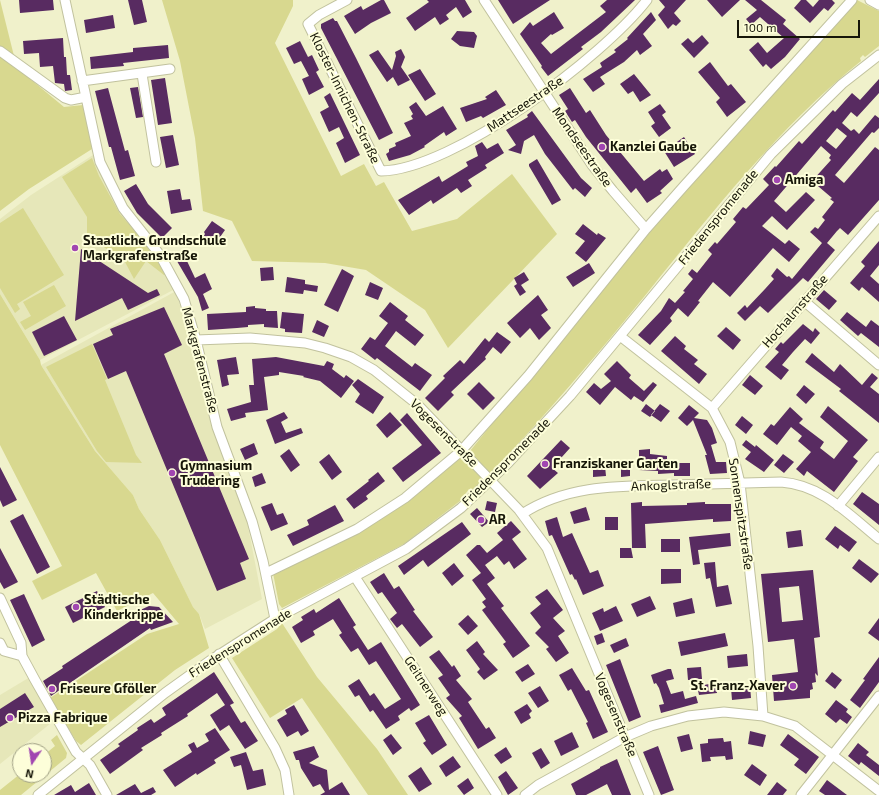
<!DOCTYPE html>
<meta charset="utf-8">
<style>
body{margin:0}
#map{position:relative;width:879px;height:795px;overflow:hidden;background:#f0f1cb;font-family:"Exo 2",sans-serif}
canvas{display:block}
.north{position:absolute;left:12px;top:743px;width:40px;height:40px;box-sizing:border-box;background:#fdfed9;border:1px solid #a1a185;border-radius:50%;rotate:193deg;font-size:11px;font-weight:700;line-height:16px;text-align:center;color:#161608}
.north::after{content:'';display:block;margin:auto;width:14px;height:18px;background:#a146b1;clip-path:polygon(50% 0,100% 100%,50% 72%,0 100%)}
.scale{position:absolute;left:737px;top:20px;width:123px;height:18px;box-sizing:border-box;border:2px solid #161608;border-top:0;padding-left:5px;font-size:12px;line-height:14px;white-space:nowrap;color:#161608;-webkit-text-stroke:3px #fdfed9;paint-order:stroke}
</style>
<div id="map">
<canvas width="879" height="795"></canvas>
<div class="north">N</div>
<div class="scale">100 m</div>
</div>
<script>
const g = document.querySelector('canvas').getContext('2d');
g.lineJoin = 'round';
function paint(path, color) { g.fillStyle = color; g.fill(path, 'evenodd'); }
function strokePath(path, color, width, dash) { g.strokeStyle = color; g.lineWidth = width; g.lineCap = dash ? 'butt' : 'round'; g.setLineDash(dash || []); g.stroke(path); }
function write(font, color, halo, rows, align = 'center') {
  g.font = font + ' "Exo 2",sans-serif'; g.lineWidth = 4; g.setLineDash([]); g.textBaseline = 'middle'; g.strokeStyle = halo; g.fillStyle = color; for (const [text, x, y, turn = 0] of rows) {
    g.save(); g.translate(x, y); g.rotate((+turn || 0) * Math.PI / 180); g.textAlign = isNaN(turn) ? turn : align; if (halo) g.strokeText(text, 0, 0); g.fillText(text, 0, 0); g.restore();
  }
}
paint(new Path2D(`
 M93,155L112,198L121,213L158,259L175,289L40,360L0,294V219L31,195Z
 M176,291L214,429L247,521L262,599L205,629L199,614L193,607L160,540L139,509L133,495L95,451L41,365Z
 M35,674L61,715L0,764V695Z`), '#e6e7b9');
paint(new Path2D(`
 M0,0L17,68L64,107L83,105L92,149L29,189L0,211Z
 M162,0H293V6L275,43L341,176L364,164L376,186L384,182L412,231L457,219L512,174L557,234L448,348L425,310L366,270L325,263L252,261L232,221L203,211L195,138L180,61Z
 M857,0L879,11V46L865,57L863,55L860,58L861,61C779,127 714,210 648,292C597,355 545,416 489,475L470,451L649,230Z
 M92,158L99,176L120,214L140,237L166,274L164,275L146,261L134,279L125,262L87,235V217L62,177Z
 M23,208L64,275L17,304L20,309L15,313L0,288V223Z
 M54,285L66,306L25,330L20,322L31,316L23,302Z
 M0,294L40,360L41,365L95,451L133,495L139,509L160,540L193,607L199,614L209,648L175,670L81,745L76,741L50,698L147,634L179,624L153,593L117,611L96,573L42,600L32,581L62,566L0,445Z
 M92,344L107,379L105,380L136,455L142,463L106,462L97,451L46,367Z
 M461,457L485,480L471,491L469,489L460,501L404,544L282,608L279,604L273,573L359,532Z
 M282,623L317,677L377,749L408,795H368L302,698L270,718L232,658L277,629Z
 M57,735L67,753L66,758L21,795H0V790L20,774L44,775V755L55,746L51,740Z`), '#d8d88f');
paint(new Path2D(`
 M19,0H53L54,10L20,13Z
 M128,0H142L147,22L134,25Z
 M381,0H384L391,13L371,23L355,34L344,16L361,6L363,10Z
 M427,0H465L472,12L463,18L456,7L446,15L449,19L440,25L435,17L415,31L406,18L429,2Z
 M498,0H550L513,24Z
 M607,0H635L601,32L581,47L583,49L548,76L541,67L542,66L520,34L530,22L533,26L554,12L564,28L552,35L551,34L541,43L551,54L606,12L600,6Z
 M659,0H686L674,13L681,21L676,26L673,24L668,29L658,15L665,7Z
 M707,0H740L722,17Z
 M745,0H761L786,20L783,24L800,39L785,57L771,69L766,64L763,67L749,50L758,42L767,53L784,38L760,17L751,25L746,19L757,10Z
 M801,0H806L813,7L819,0H832L835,3L828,11L824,8L810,23L794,8Z
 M651,12L656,20L643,34L652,46L640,55L637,50L624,62L600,77L605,84L593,92L583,79L602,67L600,63L616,52L614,50L628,39L627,38Z
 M113,15L115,28L86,33L84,20Z
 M333,18L335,21H337L356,58L393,133L379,140L321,28V24Z
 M457,31L474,32L477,36L474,48L460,46L451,39Z
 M702,35L709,43L694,58L681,44L688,38L693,43Z
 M63,38L64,57H66L67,75H70L72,90L65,91L64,84L55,83L53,66L40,67L39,53L24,54L23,41Z
 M300,41L308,57L312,55L319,70L316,72L324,87L309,95L302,79L309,76L301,61L294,64L286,48Z
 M168,45L169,58L123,63L124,66L91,69L90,57L133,52V48Z
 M401,49L405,57L401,67L410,80L398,86L393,77L387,82L369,55L378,50L392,70L396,56L395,52Z
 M710,62L728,86L731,84L746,102L727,117L716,102L720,98L698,72Z
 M420,69L436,94L425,101L408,75Z
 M634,74L651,95L640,102L633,91L628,94L620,84Z
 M165,78L172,123L158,125L151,80Z
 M879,79V93L857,117L851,112L842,123L851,131L854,129L859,134L875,115L879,118V128L874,133L872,132L835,175L844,183L875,147L879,150V200L848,235L840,228L837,231L827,243L835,250L808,282L803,278L768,313L760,306L745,321L737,313L745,305L747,308L765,289L774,279L771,276L777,268L787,277L789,276L792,279L822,243L810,232L815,227L818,229L825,220L822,217L834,202L830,199L832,198L812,181L831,160L829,158L831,155L821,146L774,201L786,212L806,192L815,200L787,230L772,216L762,226L785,244L789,240L800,249L789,262L773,248L730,297L713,282L698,301L700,302L688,317L678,308L670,318L672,321L650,345L638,335L661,311L669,298L675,303L685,292L683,291L693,279L688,274L692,269L697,273L712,254L708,250L715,242L717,244L736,222L733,219L743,207L746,209L769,185L763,179L775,166L776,167L799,141L802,144L833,110L835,112L852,93L860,100ZM837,128L847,136L836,149L826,141Z
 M138,87L143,117L136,118L130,88Z
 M108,88L125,151L128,150L135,176L120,180L111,147H109L95,91Z
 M570,88L586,113L590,110L606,135L644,181L660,169L662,172L667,169L673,179L660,191L662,193L647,203L636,188L631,193L586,137L575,120L572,122L565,111L568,109L559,95Z
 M496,90L506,105L483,118L481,116L466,122L460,108L487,99L485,97Z
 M330,93L360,155L345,163L336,143L344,138L339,127L329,132L320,112L329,107L324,97Z
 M416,102L426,116L443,106L457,129L446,136L444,132L424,146L425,147L410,155L389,161L386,154L389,152V149L396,146L395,143L411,136L404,123L413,119L411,116L413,114L409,107Z
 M660,104L666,112L662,115L671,128L659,137L651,126L655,123L648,112Z
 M532,111L581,178L592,188L585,197L575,188L573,190L545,154L534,135L524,141L521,154L508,150L516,145L506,130L528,117L527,115Z
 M173,135L179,165L166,168L160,137Z
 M684,137L695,154L674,167L664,151Z
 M482,142L487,149L498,143L504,153L485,165L487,168L468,180L472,186L461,193L457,188L433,204L431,200L409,215L398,200L439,176L442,182L468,166L466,162L478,156L475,146Z
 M537,159L561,200L552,205L529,166V164Z
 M136,184L148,204L172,228L162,238L137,213L124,191Z
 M180,189L182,200L190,199L192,210L171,214L167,191Z
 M212,221L225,230L213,247L202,239L205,234L204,232Z
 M583,224L597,235L598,233L606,238L586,262L575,253L585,241L575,234Z
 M879,241V265L870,276L879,284V302L862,287L859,291L850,283L865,266L861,262Z
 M81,249L148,293L157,289L160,295L128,310L122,298L75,321Z
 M186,249L191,258L187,261L195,278L205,273L212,289L203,294L209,308L202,311L198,297L174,256Z
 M589,263L595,273L573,287L566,277Z
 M273,267L274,280L261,281L260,268Z
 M342,269L354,276L338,312L324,305Z
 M524,272L529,280L521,285L526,292L520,296L514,286L517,284L514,278Z
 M287,277L305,280V284L318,286L317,292L304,290L303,294L285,292Z
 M370,282L383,288L378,300L365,295Z
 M824,290L837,301L829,310L816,299Z
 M538,295L548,310L541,315L551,328L539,340L530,328L520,338L507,323Z
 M390,302L408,316L405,320L424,335L415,346L396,331L385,346L412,367L415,363L432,375L420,391L377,358L375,360L361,349L370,337L375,340L388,323L379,316Z
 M255,306V308L266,309V311H277L278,328L264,327V324L248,325V327L237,328L208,330L207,314L246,312V307Z
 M164,307L182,345L164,354L249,559L240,563L246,579L217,591L126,371L108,379L93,344L113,335L110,329Z
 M282,312L304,314L302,333L285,332V329L280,328Z
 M847,312L866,327L871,320L879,326V347L861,333L858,336L840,320Z
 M64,316L77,340L44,356L32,332Z
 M317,320L329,326L324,337L312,332Z
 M803,324L813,332L815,328L820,333L811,344L805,339L793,352L782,365L789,370L781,380L765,367L779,352L775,349L781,342L783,344Z
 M726,327L741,340L733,350L717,336Z
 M497,332L511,342L501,354L493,347L485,357L486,359L451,392L454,395L438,411L425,398L445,378L443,376L460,360L464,364L485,338L489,342Z
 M675,336L686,346L684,349L698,360L694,364L707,374L699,384L661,351Z
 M812,353L834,372L840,364L862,385L872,373L878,378L870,387L879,394V423L839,391L841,389L805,362Z
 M236,357L239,374L227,375L229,385L222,387L217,360Z
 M276,357L324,366L327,361L334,364L332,369L344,378L346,375L354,381L341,398L320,381L303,377L304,376L279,372V375L264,377L268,410L245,413L246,417L231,421L227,409L251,402L249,385H254L252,359Z
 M617,361L631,375L629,378L644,391L653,382L657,385L643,402L634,396L631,400L615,387L600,405L586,392L594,383L601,389L611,381L604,374Z
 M750,375L763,386L755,395L742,385Z
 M358,379L384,397L373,414L355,402L360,394L352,385Z
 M479,382L495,398L483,410L467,394Z
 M804,385L815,394L806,404L796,395Z
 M646,404L655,411L650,417L641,411Z
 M660,404L670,411L661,422L651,415Z
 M689,405L699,413L694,418L707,420L712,428L717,443L711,445L716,462H726L727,473L710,474L705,455H707L693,420L687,426L678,418Z
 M828,406L868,440L853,457L858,461L834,492L807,471L804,476L796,469L811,452L798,441L802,436L791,427L777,445L763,434L771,424L774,426L790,407L803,419L799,423L824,442L820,448L834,459L848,441L820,417Z
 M284,412L288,418L281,422L286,433L301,428L303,433L275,444L266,420Z
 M390,412L402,425L387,438L376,425Z
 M407,413L441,453L403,482L392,468L422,445L400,420Z
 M742,416L753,425L746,434L735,425Z
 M561,440L570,448L552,468L558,473L540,489L527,476Z
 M746,440L755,447L756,445L774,460L764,472L745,459L751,452L742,445Z
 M254,443L258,454L245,460L240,449Z
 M289,449L300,465L291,472L280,456Z
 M650,449V454L667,456V463H690V476H674V473L658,474V471L639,470V450Z
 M329,454L342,472L332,480L319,462Z
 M783,454L794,462L784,473L774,465Z
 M621,465H630V476L621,477Z
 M605,466L606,476L593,477V467Z
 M0,467L17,500L3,507L0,500Z
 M378,472L385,481L366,496L368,499L354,509L346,499L369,481L368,480Z
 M262,473L266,483L255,487L252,477Z
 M862,492L879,504V525L853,504Z
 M487,501L497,503L495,512L485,510Z
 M642,502V506L687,505V503L705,502V504H731V521L713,522V519L645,524L646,548H632L631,503Z
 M272,503L277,515L283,513L288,524L271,531L261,507Z
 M335,505L344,521L293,546L287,535L309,525L307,520Z
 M586,507L590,520L574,524L570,512Z
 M477,508L489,522L482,527L470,514Z
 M23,514L50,567L37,574L10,521Z
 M557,517L563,537L572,533L590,573L598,570L604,586L583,595L576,579L575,580L572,574L570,575L552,535L549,536L545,521Z
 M605,517H618V530H605Z
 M511,521L521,532L512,539L527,559L514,569L509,561L504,565L497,556L485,565L495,578L487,584L504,606L501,608L530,646L513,658L503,644L506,642L482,610L486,607L482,602L486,599L472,580L481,573L466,555L477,545H480L487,553L503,540L497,533Z
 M462,522L471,534L428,567L423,560L404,575L398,566Z
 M835,526L857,542L849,552L840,545L838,549L825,539Z
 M801,530L803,546L788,548L786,532Z
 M730,533L731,546L698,550L700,564L693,565L689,537Z
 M661,539H680V552H661Z
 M0,548L18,582L4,589L0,582Z
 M620,548H631L633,558H620Z
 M859,559L879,574L871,583L852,568Z
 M715,562L717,587L728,585L732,604L716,607L710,578L706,579L704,563Z
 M454,563L464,576L452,586L442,573Z
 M661,569H681V583L661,584Z
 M813,570L820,637L814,638L818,676L815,673L816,682L812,683L813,689L810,690V698L774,701L772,675L798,672L794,639L768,642L761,574ZM799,586L803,620L782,622L779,588Z
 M384,573L394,589L399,586L415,610L413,611L433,637L420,647L402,624L397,628L390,619L397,613L382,592L378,594L370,582Z
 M547,589L563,610L553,618L565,631L558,636L569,653L556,662L546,649L549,647L535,633L541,627L530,613L541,604L535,597Z
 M97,591L105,607L73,623L65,607Z
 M24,594L45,640L32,647L10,600Z
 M650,596L656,609L637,617L631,604Z
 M339,598L356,625L353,627L368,650L381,642L420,705L411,711L409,708L398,716L400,720L386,729L373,710L370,712L359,695L355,697L348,686L359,679L370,696L374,693L385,709L401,699L376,661L369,665L358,648L351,652L339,635L342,633L333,619L313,631L315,635L301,643L292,627L303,620L301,617L314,609L316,613Z
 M692,598L695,613L676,617L673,603Z
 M149,606L159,607L173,622L151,630L150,628L51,696L43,681L63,668L62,666L138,616L136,612Z
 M616,606L623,621L600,631L592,613L603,608L604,612Z
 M468,615L478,626L468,635L458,624Z
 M879,618V641L868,633Z
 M602,633L605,642L597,645L594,636Z
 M725,633L728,646L681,656L678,642Z
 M626,638L629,646L614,653L610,645Z
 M477,641L485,652L483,654L498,670L484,680L477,672L480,669L466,650Z
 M439,650L452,667L454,665L461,676L456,680L472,699L468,702L486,729L489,727L496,738L478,749L459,718L462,716L446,698L450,695L438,678L443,675L429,657Z
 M747,654L748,666L728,668L727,656Z
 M879,657V682L860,708L850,700L865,680L863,679Z
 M620,659L641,717L629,722L606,665Z
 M528,664L535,674L522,682L515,672Z
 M701,667L702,679L688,680L687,668Z
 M572,668L586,691L589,690L608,732L593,739L586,723L588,722L571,689L568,691L559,675Z
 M668,669H671L674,679L666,681L671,694L683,691L685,699L696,696L698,703L661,713L659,705L664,704L659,688L656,683L654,684L651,675Z
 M214,672L234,703L230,705L241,723L245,721L258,741L245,749L229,725L220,731L210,715L225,705L217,693L187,714L188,716L161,733L162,735L141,748L143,750L110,774L100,760L120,746L118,744L138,730L137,728L151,719L154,723L166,715L162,708Z
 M832,672L842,680L835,689L825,681Z
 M716,683L717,693L699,695L697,686Z
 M540,686L549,701L538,708L528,693Z
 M750,686L751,698L732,700L731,688Z
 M25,693L34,707L0,727V709Z
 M836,700L848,709L846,712L852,717L847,724L840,719L836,723L825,714Z
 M527,704L532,711L529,714L531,718L521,724L514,712Z
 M294,705L309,731L301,736L298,731L287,737L277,720L287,714L285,710Z
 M429,715L447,745L432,755L423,743L426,741L415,723Z
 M215,728L230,750L214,760L216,763L197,775L196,773L175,787L163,770L192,752L188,745L194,742L197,748L209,741L205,734Z
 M750,731L766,735L763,747L748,744Z
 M572,732L579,747L561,756L554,741Z
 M391,734L402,748L393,755L383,740Z
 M689,734L693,749L681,752L677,737Z
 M788,734L819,757L806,774L794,765L799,759L780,745Z
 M723,738L724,742L731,741L733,759L726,760L725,756L710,757L711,761L702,762L700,744L708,743V739Z
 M858,743L869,752L866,755L879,765V776L861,762L859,765L848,756Z
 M314,746L319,757L309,763L327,770L329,790L342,782L350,795H320L325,792L320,784L313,787L301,768L299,760H296L293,752Z
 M658,746L674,790L661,795L643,752Z
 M506,747L512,757L501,764L494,755Z
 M541,748L550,763L541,769L532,753Z
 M246,752L253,771L263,769L266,785L247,790L241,765L234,767L230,757Z
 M453,756L461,767L446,777L439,766Z
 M617,759L631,795H612L607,784L586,795H576L571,784L600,768V767Z
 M752,764L767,775L760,786L744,775Z
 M421,767L432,784L419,792L408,776Z
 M506,771L518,788L508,795L498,777Z
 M468,778L474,788L464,795L457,786Z
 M827,780L847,795H825L819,791Z
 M777,782L787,790L783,795H767Z
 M89,783L96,795H54L71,785L75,792Z
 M135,784L141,793L153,787L156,792L151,795H116Z`), '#582b61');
const minor = new Path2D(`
 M65,0L100,162L123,208L160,255L184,299L196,340L217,427L252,521L263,561L275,619
 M347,0L319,15L308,24L381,171C453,170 603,57 647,0
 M484,0L592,165L613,191L646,229
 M870,0L879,5
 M0,51L65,98L71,100L86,97
 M142,74L156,162
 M82,81L170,69
 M804,301L879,365
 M620,336L712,408L730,442L740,483L758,646L763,716
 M196,340L250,338L305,343L325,348L351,357L374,370L418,405L519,510L547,548L649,795
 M712,408L879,216
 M838,506L879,457
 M522,514C568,484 621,486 673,485C709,484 745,483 781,482C822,485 848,514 879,539
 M266,573L357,529L405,498L461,451L528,376L646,229L684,186L852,0
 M355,577L497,795
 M0,598L21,643L22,656L35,680L76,752L90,765L107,795
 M0,643L4,651L22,656
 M219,654L275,748L285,770L289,795
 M38,795L165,693L211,660L275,619L406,549L461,508L508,463L570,396L771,154L842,84L879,55
 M525,795L538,785L625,737L651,726L688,716L724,712L763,716L795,726L879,791
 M801,795L879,696`);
strokePath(minor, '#c1c29e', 11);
strokePath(minor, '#fff', 9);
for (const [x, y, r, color] of [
 [602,147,4,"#a146b1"],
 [777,180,4,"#a146b1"],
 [75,248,4,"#a146b1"],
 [545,464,4,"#a146b1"],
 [172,473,4,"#a146b1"],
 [481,520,4,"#a146b1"],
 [76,607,4,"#a146b1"],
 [793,686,4,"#a146b1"],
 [52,689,4,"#a146b1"],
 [10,718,4,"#a146b1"]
]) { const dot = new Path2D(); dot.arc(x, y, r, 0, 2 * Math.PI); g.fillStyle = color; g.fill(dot); strokePath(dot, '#fdfed9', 1.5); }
write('13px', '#161608', '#fdfed9', [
 ["Kloster-Innichen-Straße",345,98,64],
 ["Mattseestraße",525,104,-34],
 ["Mondseestraße",582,147,55],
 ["Friedenspromenade",718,217,-51],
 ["Hochalmstraße",795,311,-49],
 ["Markgrafenstraße",200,360,75],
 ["Vogesenstraße",444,433,45],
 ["Friedenspromenade",506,462,-45],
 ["Ankoglstraße",671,485,-2],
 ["Sonnenspitzstraße",741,514,82],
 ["Friedenspromenade",240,643,-32],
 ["Geitnerweg",426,686,57],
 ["Vogesenstraße",616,715,67]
]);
write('bold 13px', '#161608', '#fdfed9', [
 ["Kanzlei Gaube",610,147],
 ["Amiga",785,180],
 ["Staatliche Grundschule",83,241],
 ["Markgrafenstraße",83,256],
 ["Franziskaner Garten",553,464],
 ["Gymnasium",180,466],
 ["Trudering",180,481],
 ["AR",489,520],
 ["Städtische",84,600],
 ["Kinderkrippe",84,615],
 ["St. Franz-Xaver",785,686,"right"],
 ["Friseure Gföller",60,689],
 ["Pizza Fabrique",18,718]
], 'left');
</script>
